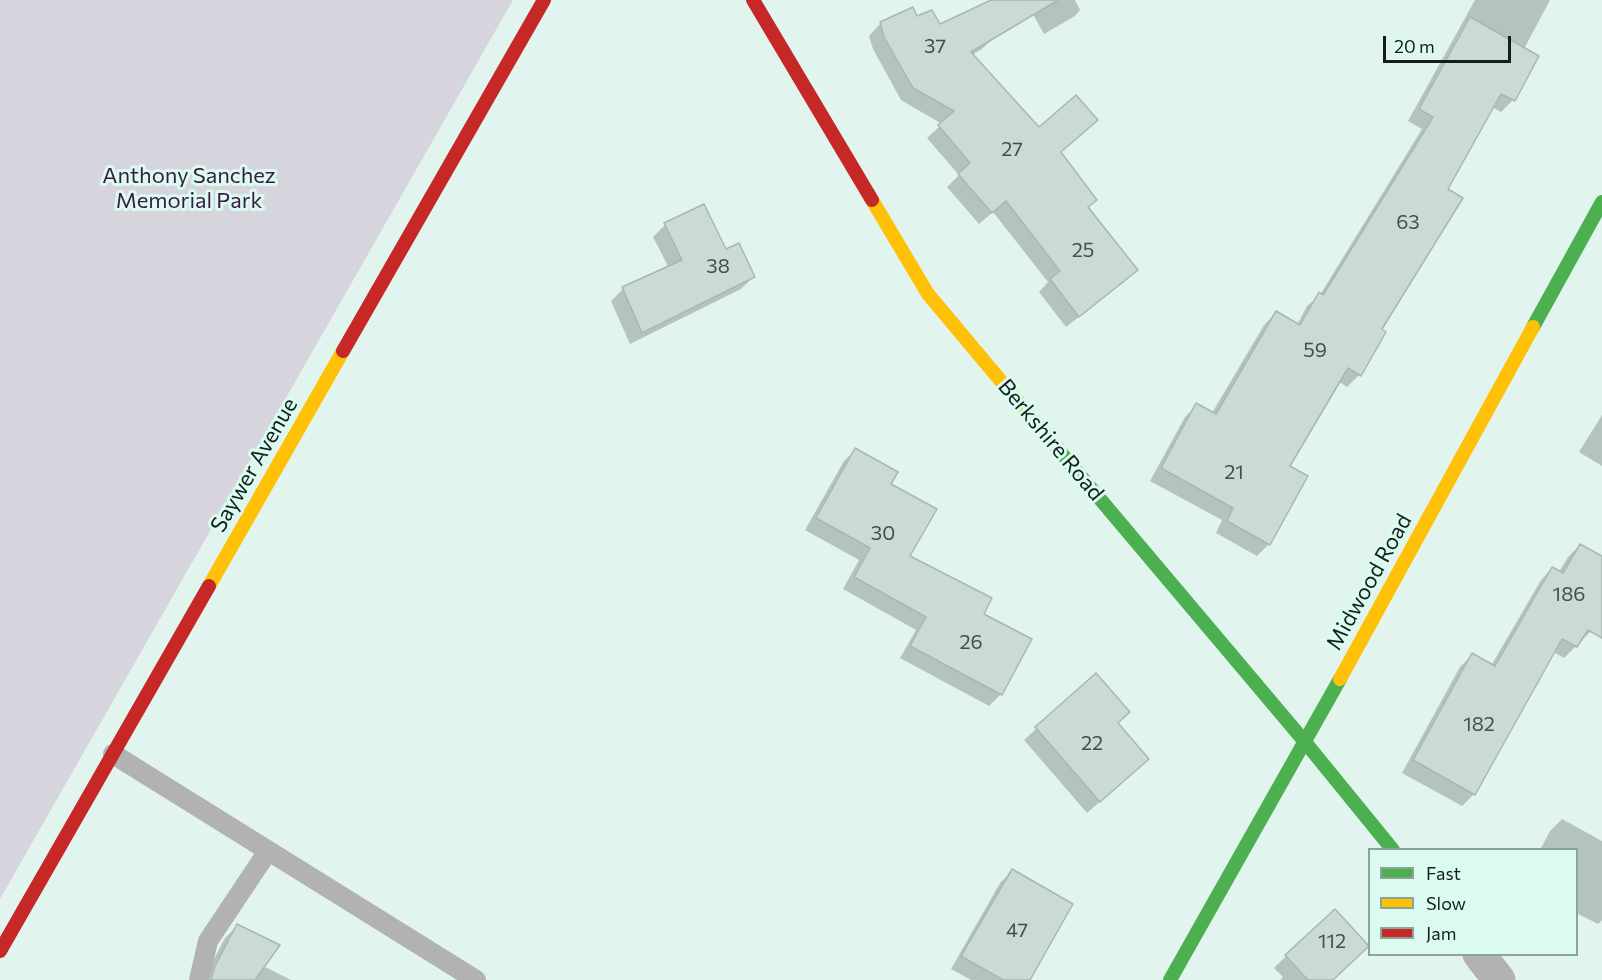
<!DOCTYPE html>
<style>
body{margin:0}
#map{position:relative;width:1602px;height:980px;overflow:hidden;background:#e2f4ee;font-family:Commissioner,sans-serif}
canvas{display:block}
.legend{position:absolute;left:1368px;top:848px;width:210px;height:108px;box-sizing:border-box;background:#dbfbf0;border:2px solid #8ba39b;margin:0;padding:8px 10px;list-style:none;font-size:18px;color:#131f1b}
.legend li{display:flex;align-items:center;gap:12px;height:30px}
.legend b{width:30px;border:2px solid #8ba39b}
.scale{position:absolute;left:1383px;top:36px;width:128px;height:27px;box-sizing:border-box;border:3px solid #131f1b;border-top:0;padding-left:8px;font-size:18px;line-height:21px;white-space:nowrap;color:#131f1b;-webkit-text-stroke:4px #dbfbf0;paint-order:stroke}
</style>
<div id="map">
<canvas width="1602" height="980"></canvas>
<ul class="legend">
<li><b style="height:8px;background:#4caf50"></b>Fast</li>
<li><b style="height:8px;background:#ffc107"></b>Slow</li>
<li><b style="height:8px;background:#c62828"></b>Jam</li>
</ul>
<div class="scale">20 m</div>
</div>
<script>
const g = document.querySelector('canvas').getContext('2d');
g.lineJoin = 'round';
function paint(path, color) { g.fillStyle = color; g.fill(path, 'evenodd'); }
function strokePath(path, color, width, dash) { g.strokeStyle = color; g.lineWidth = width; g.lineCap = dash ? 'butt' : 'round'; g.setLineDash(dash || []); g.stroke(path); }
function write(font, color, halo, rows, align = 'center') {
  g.font = font + ' Commissioner,sans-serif'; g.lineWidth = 6; g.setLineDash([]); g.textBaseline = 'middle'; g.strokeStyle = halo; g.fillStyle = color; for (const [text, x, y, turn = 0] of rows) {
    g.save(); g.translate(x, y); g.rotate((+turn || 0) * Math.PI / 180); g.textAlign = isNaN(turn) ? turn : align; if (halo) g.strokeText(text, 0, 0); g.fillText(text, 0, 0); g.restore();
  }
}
paint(new Path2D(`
 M0,0H513L0,899Z`), '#d6d5de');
paint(new Path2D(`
 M1025,0H1075L1080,10L1075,16L1044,34Z
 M1475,0H1550L1524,49L1513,100L1501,112L1492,107L1446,190L1359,375L1347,387L1338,381L1288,466L1269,544L1257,556L1216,533L1222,520L1150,481L1185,417L1197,405L1212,413L1264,325L1276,313L1297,325L1307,306L1320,295L1422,129L1408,121Z
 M916,18L939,26L994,37L982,49L972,55L1060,153L1087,208L1136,270L1124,282L1066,327L1039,292L1048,282L993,212L979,224L947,187L959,175L927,138L942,124L901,100L873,49L869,36L881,23Z
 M665,225L726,251L753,277L741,289L630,344L611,301L623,289L669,268L653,237Z
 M1602,415V466L1579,452Z
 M856,449L889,485L908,556L982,614L1030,640L1001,694L989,706L900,658L916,630L843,589L859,560L805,530L844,461Z
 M1580,545L1602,558V617L1591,631L1564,658L1553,652L1474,794L1462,806L1402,773L1460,667L1472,655L1491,666L1541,580L1552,568L1559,572L1568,557Z
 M1095,675L1135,771L1087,813L1024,740Z
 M1562,819L1602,841V920L1598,924L1576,913V850H1540L1550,831Z
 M1012,871L1028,980H971L951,969L1000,883Z
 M237,926L263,966L291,980H203L225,938Z
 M1286,956L1331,980H1280L1283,977L1274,968Z`), '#0003');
const building = new Path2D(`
 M991,0H1058L971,52L1039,127L1076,95L1098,120L1061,152L1097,200L1088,207L1138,270L1079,317L1050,279L1060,271L1006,201L992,213L958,174L970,163L938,125L954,111L913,88L884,37L880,22L913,7L917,16L932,10L940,24Z
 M1470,17L1539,56L1515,101L1501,94L1448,189L1463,198L1382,329L1386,332L1361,376L1348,368L1290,466L1308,476L1270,545L1227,521L1233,508L1161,468L1196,403L1216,414L1276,311L1300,325L1319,292L1323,295L1433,117L1419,109Z
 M704,204L726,249L739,243L755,277L642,333L622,287L682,260L664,223Z
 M855,448L898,472L891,484L937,509L910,556L992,598L984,614L1032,639L1002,695L910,646L926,617L854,577L870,548L816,518Z
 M1580,544L1602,556V638L1588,630L1577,647L1562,639L1475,795L1413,760L1472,653L1495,666L1552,567L1563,573Z
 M1096,673L1130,712L1118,723L1149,759L1100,802L1035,727Z
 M1012,869L1073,904L1030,980H1003L961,956Z
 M1335,909L1369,946L1333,980H1308L1285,955Z
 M237,924L280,945L255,980H211L215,966Z`);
paint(building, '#cadad5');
strokePath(building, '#a9b7b3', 1.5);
strokePath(new Path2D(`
 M113,754L476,980
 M199,980L208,941L268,851`), '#b2b1b4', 20);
strokePath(new Path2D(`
 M1479,954L1499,980`), '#b2b1b4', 33);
strokePath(new Path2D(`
 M1533,327L1602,202
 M1057,448L1305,742L1393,850
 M1170,980L1340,679`), '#4caf50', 14);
strokePath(new Path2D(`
 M872,200L928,294L1057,448
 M209,586L343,351
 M1340,679L1533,327`), '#ffc107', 14);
strokePath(new Path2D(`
 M753,0L872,200
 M343,351L544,0
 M0,951L209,586`), '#c62828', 14);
write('20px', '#424f4a', null, [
 ["37",935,46],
 ["27",1012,149],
 ["63",1408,222],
 ["25",1083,250],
 ["38",718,266],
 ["59",1315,350],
 ["21",1234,472],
 ["30",883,533],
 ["186",1569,594],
 ["26",971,642],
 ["182",1479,724],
 ["22",1092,743],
 ["47",1017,930],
 ["112",1332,941]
]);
write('22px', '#3a1a42', '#dbfbf0', [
 ["Anthony Sanchez",189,176],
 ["Memorial Park",189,201]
]);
write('22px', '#131f1b', '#dbfbf0', [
 ["Berkshire Road",1051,440,50],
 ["Saywer Avenue",254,465,-60],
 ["Midwood Road",1369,582,-61]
]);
</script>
